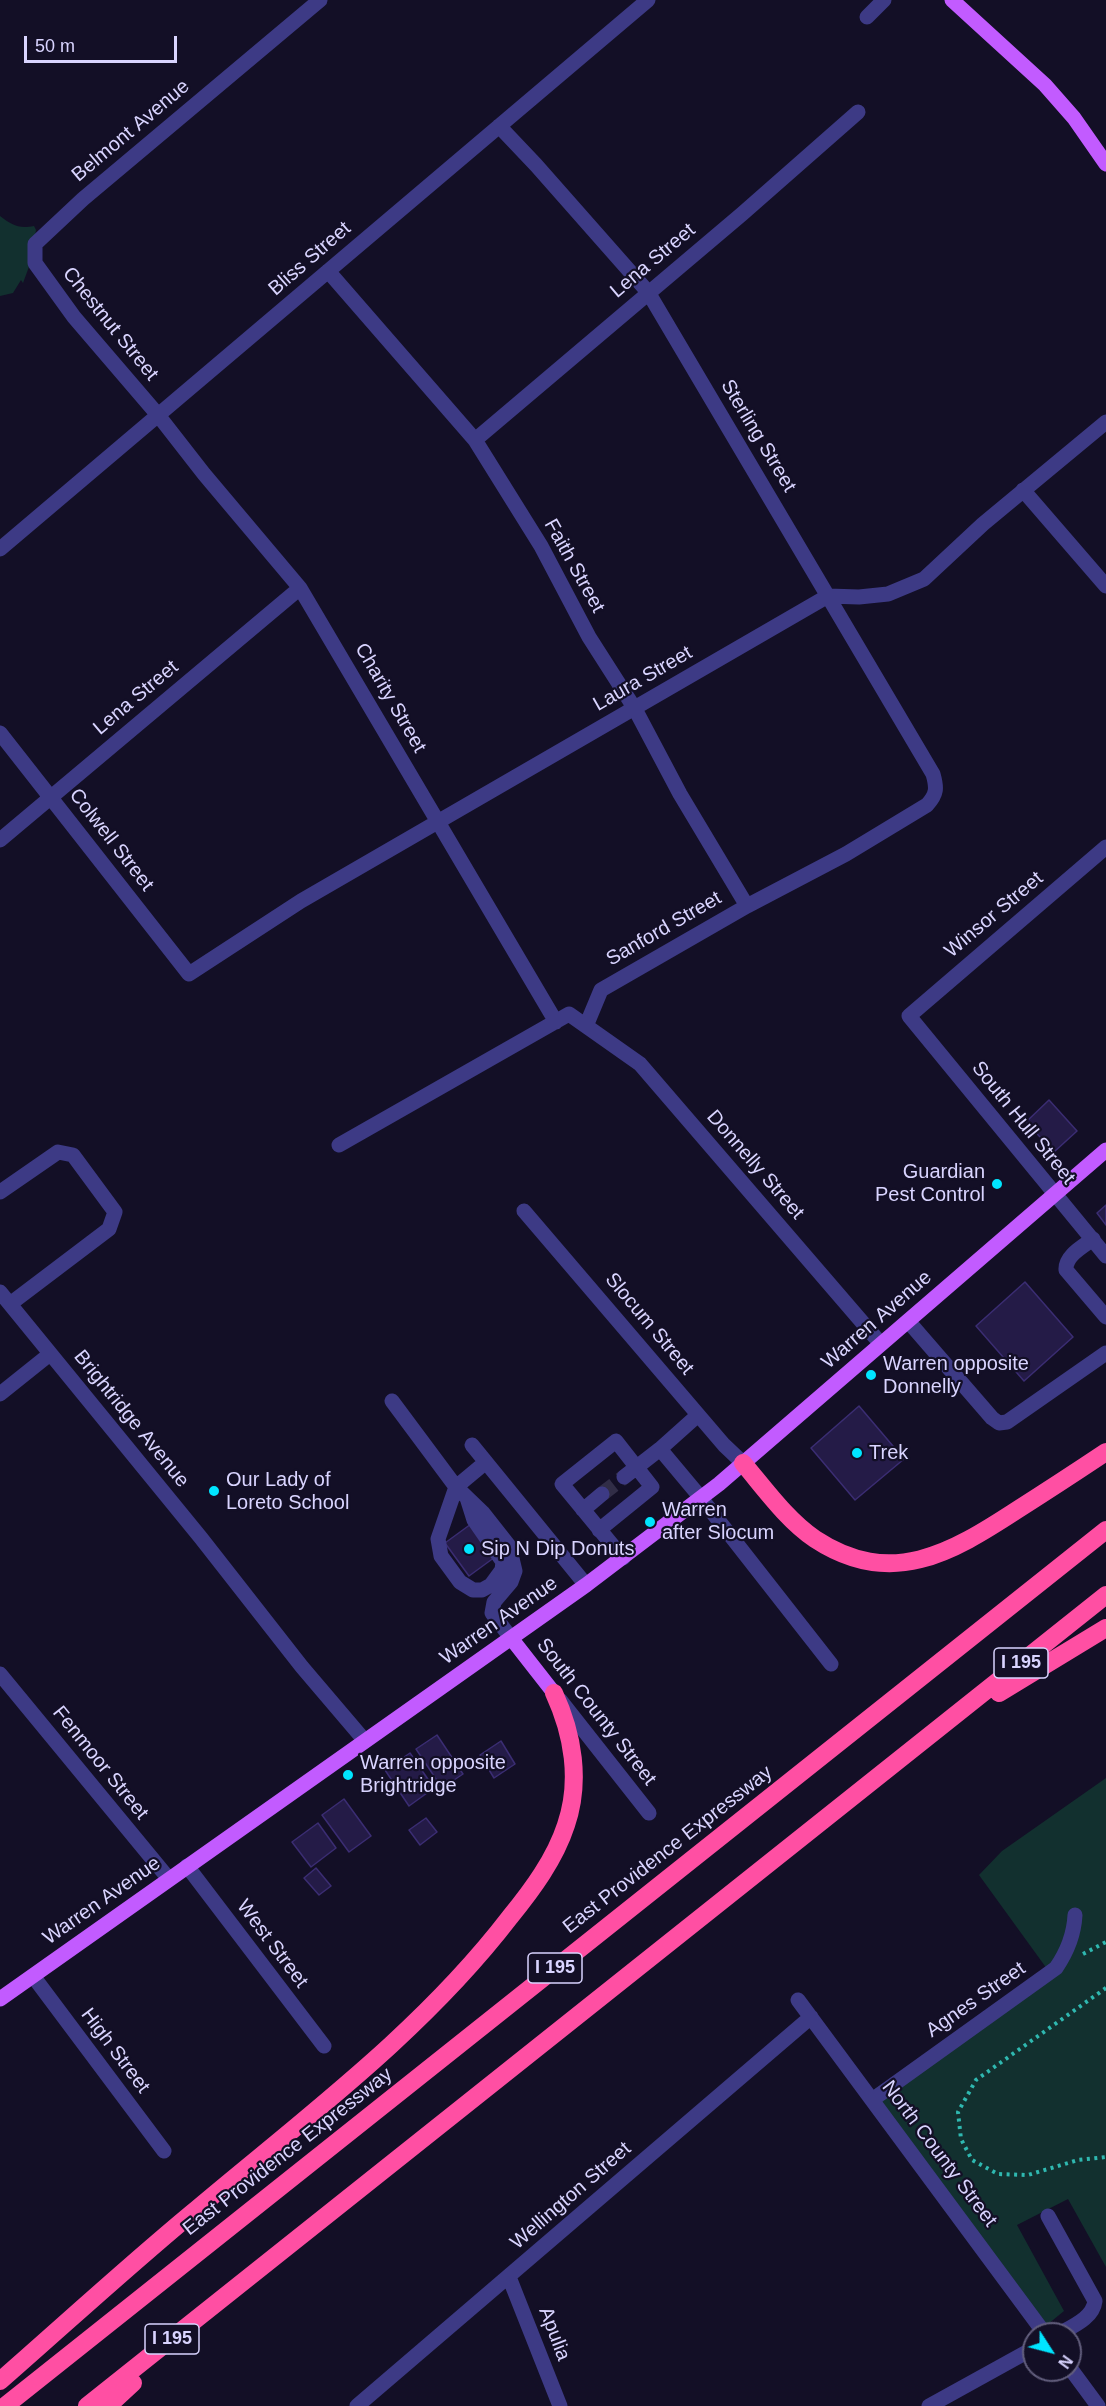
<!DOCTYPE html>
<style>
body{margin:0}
#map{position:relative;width:1106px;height:2406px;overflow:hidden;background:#130f26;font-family:Helvetica,sans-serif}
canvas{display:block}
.north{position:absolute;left:1022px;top:2322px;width:60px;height:60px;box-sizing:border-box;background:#130f26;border:2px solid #625e7d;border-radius:50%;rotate:126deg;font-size:16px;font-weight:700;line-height:24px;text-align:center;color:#d9d4ff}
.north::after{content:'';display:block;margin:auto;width:21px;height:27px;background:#00e5ff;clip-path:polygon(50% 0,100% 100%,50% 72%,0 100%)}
.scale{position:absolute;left:24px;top:36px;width:153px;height:27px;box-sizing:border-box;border:3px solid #d9d4ff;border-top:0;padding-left:8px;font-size:18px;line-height:21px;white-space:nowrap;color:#d9d4ff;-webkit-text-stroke:4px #130f26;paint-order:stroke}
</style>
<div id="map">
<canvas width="1106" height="2406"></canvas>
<div class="north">N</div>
<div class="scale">50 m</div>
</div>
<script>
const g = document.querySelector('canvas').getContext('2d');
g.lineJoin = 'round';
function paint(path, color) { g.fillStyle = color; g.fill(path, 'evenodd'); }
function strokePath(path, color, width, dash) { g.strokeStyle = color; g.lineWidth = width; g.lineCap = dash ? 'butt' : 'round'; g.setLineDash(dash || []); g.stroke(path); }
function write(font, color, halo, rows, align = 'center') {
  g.font = font + ' Helvetica,sans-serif'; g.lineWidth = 4.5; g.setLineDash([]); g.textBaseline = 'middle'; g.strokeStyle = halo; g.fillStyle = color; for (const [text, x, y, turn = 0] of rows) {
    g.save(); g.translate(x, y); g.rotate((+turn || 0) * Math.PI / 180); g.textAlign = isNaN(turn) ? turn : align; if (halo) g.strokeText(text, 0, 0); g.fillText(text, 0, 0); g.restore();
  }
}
paint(new Path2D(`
 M0,216C12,225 18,229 34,226L36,230L30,264L23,283L21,280L13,293L0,296Z
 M1106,1778V2267L1068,2199L1017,2225L1064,2311L1042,2329L870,2092L1050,1973L979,1875L1002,1851Z`), '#12302f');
const building = new Path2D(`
 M1049,1100L1077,1131L1054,1152L1026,1122Z
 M1106,1205V1225L1097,1213Z
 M1025,1282L1073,1337L1024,1381L976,1326Z
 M859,1406L904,1459L855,1500L811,1448Z
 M471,1524L495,1557L469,1576L445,1543Z
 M437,1735L463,1774L442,1788L416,1749Z
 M501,1741L515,1764L494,1778L480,1755Z
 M410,1753L434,1788L409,1806L385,1770Z
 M344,1799L371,1836L349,1852L322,1815Z
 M426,1818L437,1832L420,1845L409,1830Z
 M318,1823L336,1848L311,1867L292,1842Z
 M316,1868L331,1886L319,1895L304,1878Z`);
paint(building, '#241b47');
strokePath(building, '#3b2d73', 1.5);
strokePath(new Path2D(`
 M602,1494L624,1477`), '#312d47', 15, [15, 8]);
strokePath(new Path2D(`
 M1083,1954L1106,1942
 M1106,1988L976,2080L958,2112L961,2139L972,2160L998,2174L1028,2175L1078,2160L1106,2157`), '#2fb8b0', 4, [3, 4.5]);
strokePath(new Path2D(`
 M320,0L83,199L35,244V263L74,317L158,415L204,474L300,588L556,1022
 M867,17L884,0
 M499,126L536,165L648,292L933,774C937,788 937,794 927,805L846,854L747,906L601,990L586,1026
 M328,271L475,440L541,546L589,637L635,709L680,794L747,906
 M475,440L742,214L858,112
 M1023,490L1106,586
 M0,549L648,0
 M0,733L189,974L301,901L828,596L859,597L888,594L924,579L983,524L1106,422
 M0,840L300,588
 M1106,847L909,1016L1106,1256
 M339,1145L569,1014L640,1064L881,1344
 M0,1192L58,1152L73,1155L115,1212L109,1229L10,1304
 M524,1211L724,1445L743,1463
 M1093,1239C1082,1247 1065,1256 1066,1270L1106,1317
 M0,1292L201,1538L302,1667L365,1741
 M908,1321L992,1418L999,1423L1007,1422L1106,1353
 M0,1394L50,1354
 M392,1401L456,1487L483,1513L509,1546L515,1571L511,1582L494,1602L492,1613L511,1638
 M698,1415L660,1449L701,1498L831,1664
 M472,1445L586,1585
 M624,1477L660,1449
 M468,1501L474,1520L503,1562L502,1570L491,1585L482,1590H473L460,1582L441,1556L438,1539L456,1487L486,1462
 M583,1510L602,1494
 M599,1530L652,1487L616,1441L562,1484L623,1558
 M0,1674L169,1879
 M560,1700L649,1813
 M187,1866L324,2046
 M33,1976L164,2151
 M798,2000L1045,2334
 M872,2100L1056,1968C1067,1952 1074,1935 1075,1915
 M1048,2216L1095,2301C1093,2318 1073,2326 1059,2334
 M509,2277L560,2406
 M1070,2368L1098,2406
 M357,2406L811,2017
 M929,2406L1034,2348`), '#3d3a85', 15);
strokePath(new Path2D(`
 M952,0L1045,85L1074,118L1106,164
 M511,1638L554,1693
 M0,1999L586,1585L719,1484L1106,1150`), '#c25bff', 15);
strokePath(new Path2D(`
 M743,1463C765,1489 787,1520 815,1539C891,1589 951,1553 1017,1510C1047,1491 1076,1472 1106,1452
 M999,1693L1106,1628
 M0,2381C64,2325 126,2268 191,2214C302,2120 421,2033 510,1917C532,1890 555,1859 566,1825C581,1781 573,1734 554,1693
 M5,2406L1106,1530
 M87,2406L1106,1595
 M108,2406L133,2383`), '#ff4fa3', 18);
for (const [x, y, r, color] of [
 [997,1184,6,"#00e5ff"],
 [871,1375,6,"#00e5ff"],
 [857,1453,6,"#00e5ff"],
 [214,1491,6,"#00e5ff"],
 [650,1522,6,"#00e5ff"],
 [469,1549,6,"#00e5ff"],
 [348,1775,6,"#00e5ff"]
]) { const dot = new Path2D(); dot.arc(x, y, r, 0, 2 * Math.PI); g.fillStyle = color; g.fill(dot); strokePath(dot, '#130f26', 2); }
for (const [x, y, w] of [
 [1021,1663,54],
 [555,1968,54],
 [172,2339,54]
]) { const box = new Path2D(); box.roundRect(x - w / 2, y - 15, w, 30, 4.5); g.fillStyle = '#130f26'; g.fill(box); strokePath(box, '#d9d4ff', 1.5); }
write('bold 18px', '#d9d4ff', null, [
 ["I 195",1021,1663],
 ["I 195",555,1968],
 ["I 195",172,2339]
]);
write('20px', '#d9d4ff', '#130f26', [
 ["Belmont Avenue",131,131,-40],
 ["Bliss Street",310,259,-41],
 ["Lena Street",653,261,-40],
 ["Chestnut Street",110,324,51],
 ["Sterling Street",758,436,59],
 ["Faith Street",574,566,61],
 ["Laura Street",643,679,-30],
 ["Lena Street",136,698,-40],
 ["Charity Street",390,698,60],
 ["Colwell Street",111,840,52],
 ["Winsor Street",994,915,-40],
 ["Sanford Street",664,929,-30],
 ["South Hull Street",1023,1123,51],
 ["Donnelly Street",755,1165,49],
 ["Warren Avenue",877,1320,-41],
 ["Slocum Street",649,1324,50],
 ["Brightridge Avenue",131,1419,51],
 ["Warren Avenue",499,1621,-35],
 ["South County Street",596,1712,52],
 ["Fenmoor Street",100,1763,51],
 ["East Providence Expressway",668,1850,-38],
 ["Warren Avenue",102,1901,-35],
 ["West Street",272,1944,53],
 ["Agnes Street",976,2000,-35],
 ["High Street",115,2051,53],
 ["East Providence Expressway",288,2152,-38],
 ["North County Street",939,2154,53],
 ["Wellington Street",571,2196,-41],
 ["Apulia",554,2334,69]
]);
write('20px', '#d9d4ff', '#130f26', [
 ["Guardian",985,1172,"right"],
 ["Pest Control",985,1195,"right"],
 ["Warren opposite",883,1364],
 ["Donnelly",883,1387],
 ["Trek",869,1453],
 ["Our Lady of",226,1480],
 ["Loreto School",226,1503],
 ["Warren",662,1510],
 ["after Slocum",662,1533],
 ["Sip N Dip Donuts",481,1549],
 ["Warren opposite",360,1763],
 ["Brightridge",360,1786]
], 'left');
</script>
